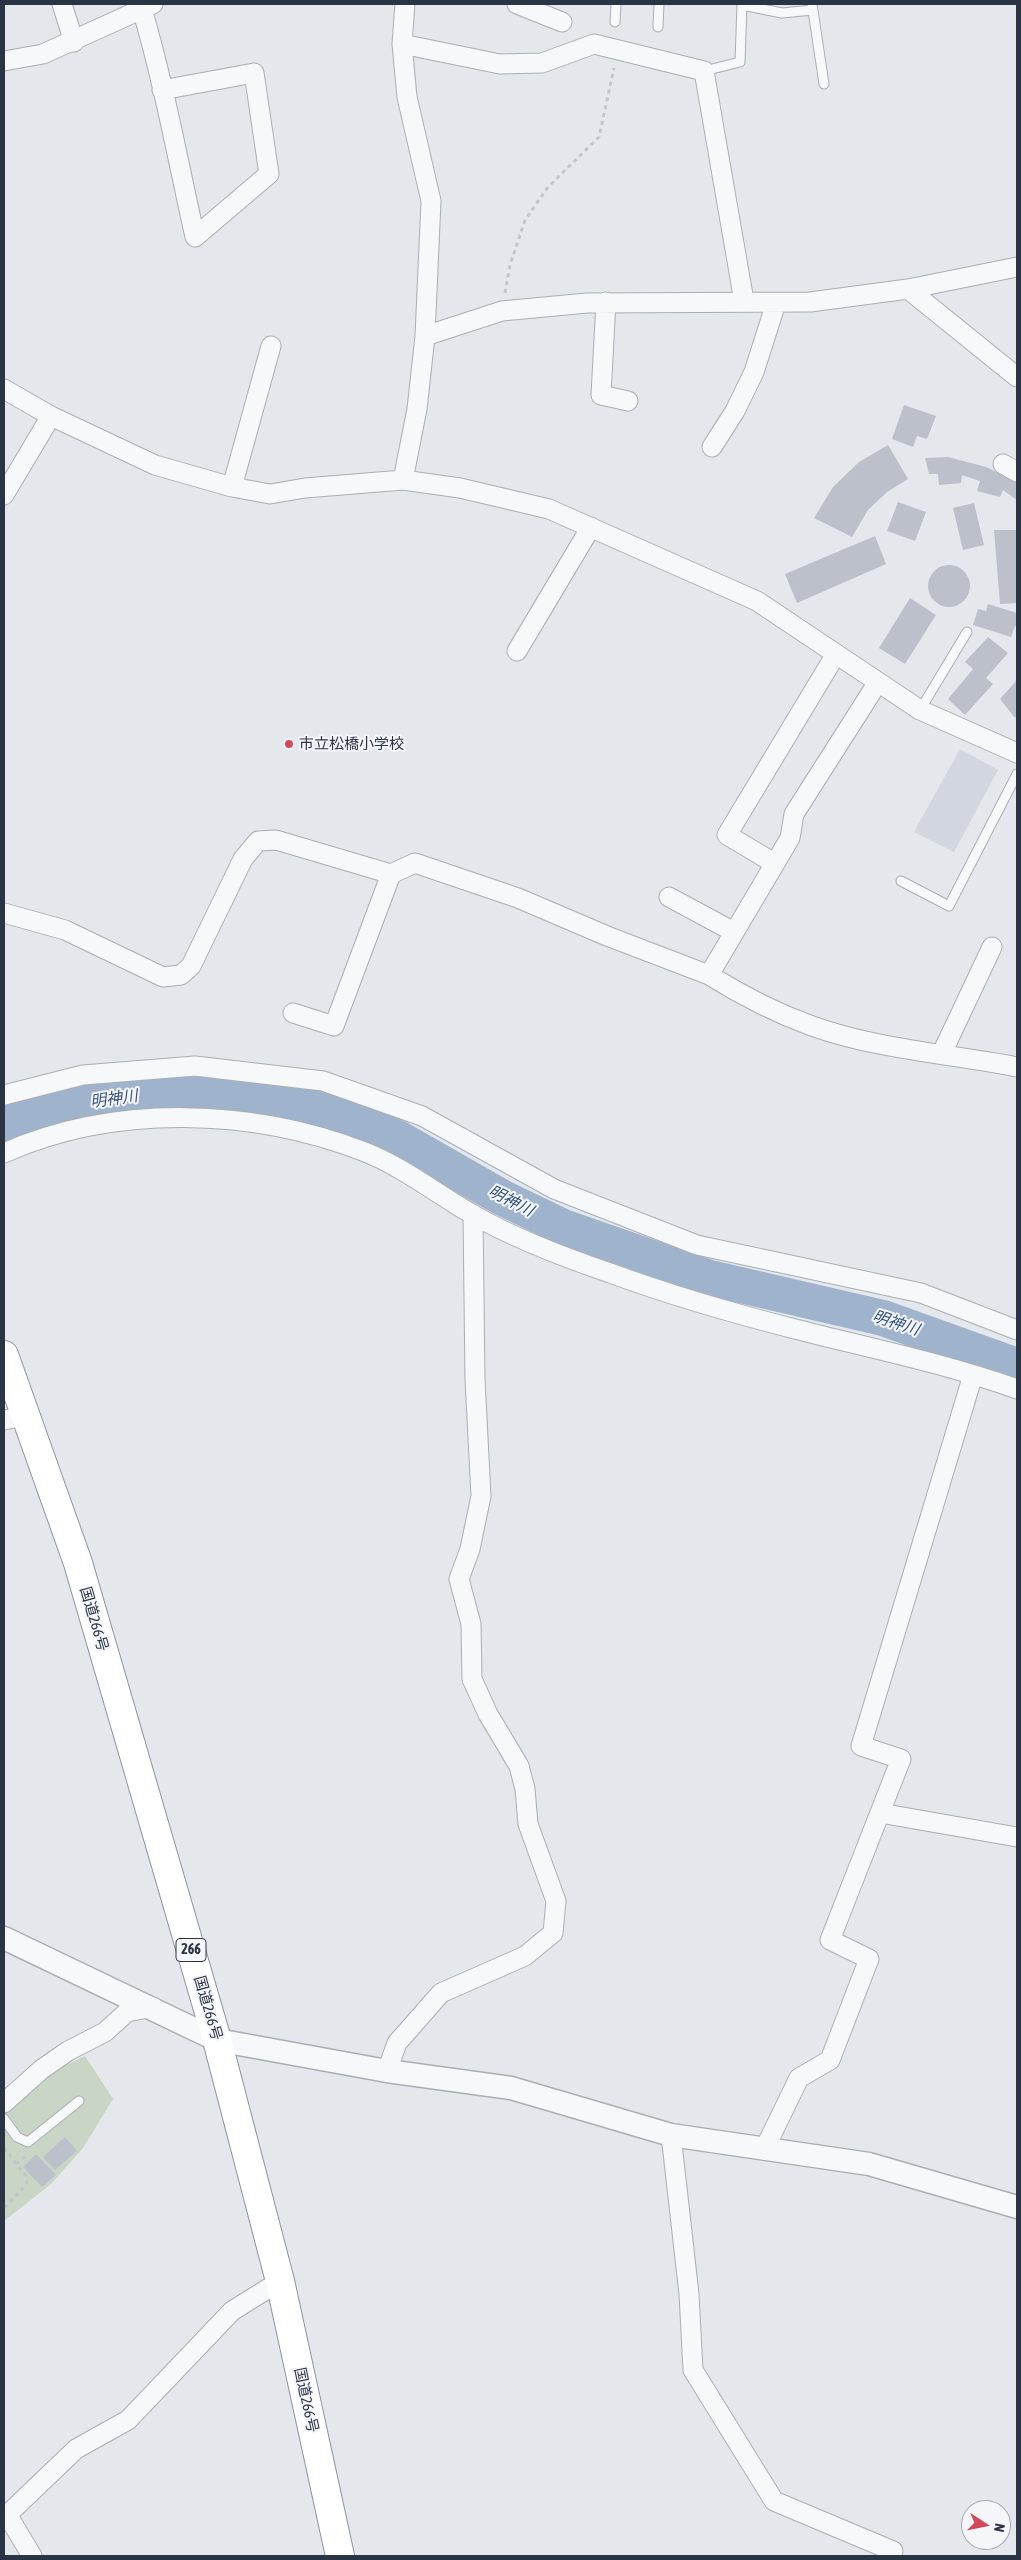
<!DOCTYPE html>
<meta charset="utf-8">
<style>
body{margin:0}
#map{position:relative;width:1021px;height:2560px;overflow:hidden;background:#e4e7ec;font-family:"Asap Condensed",sans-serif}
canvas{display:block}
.frame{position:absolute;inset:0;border:5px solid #2b3445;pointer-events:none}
.north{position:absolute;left:961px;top:2500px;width:50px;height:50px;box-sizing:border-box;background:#f4f6f9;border:1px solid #a4a8b1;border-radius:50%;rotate:101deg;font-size:14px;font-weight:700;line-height:20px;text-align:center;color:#2b3445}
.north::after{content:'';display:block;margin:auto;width:18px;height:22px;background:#d1495b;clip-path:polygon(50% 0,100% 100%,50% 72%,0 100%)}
</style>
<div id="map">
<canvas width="1021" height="2560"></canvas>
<div class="frame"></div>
<div class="north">N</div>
</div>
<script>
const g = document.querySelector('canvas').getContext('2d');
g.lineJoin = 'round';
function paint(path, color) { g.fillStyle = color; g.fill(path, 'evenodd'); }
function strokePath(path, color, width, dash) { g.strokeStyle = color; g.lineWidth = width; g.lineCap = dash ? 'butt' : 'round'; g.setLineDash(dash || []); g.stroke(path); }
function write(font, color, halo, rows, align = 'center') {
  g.font = font + ' "Asap Condensed","Noto Sans JP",sans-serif'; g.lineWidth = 4; g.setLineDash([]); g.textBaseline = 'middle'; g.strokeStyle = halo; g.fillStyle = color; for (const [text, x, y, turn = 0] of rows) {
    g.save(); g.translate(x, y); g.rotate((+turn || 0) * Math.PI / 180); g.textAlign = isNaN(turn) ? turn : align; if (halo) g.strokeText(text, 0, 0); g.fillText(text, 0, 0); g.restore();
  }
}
paint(new Path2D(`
 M960,749L998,770L954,852L914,832Z`), '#d2d6de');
paint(new Path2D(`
 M85,2056L113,2099L83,2148L51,2184L4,2221V2112L48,2074Z`), '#c9d6c5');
strokePath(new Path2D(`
 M4,1124L38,1113L111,1098L166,1094L216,1095L316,1108L359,1121L396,1137L501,1197L563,1227L710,1278L883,1318L1017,1366`), '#9fb4cc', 36);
paint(new Path2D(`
 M904,405L936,416L927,439L917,436L913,447L892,439Z
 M888,445L908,479L887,492L868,510L852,537L814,518L833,487L859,462Z
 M948,457L986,467L1017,482V500L1003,490L1000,497L977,491L980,481L962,475L961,483L939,485L938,474H929L925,458Z
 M898,502L926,512L915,541L887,531Z
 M974,503L984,545L963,550L953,508Z
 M994,530H1017V603L1000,604Z
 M875,536L886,564L797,603L785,574Z
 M928 586a21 21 0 1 1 42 0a21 21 0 1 1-42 0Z
 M910,598L936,615L905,664L879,648Z
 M988,604L1017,613V627L1015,626L1011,637L973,625L978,609L986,611Z
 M988,637L1008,653L986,678L993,684L965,715L948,699L973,669L965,662Z
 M1017,680V715L1015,718L1000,699Z
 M65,2137L77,2151L55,2170L43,2157Z
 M36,2154L56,2175L42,2187L23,2167Z`), '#bbc0ca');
const service = new Path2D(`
 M812,4L824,84
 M742,5L782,13L813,10
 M615,22L616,4
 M658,27L659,4
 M704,71L740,62L742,4
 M920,710L967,632
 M901,881L949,906L1017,774
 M4,2119L17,2137L28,2142L79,2101`);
const minor = new Path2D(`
 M62,4L74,42
 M517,4L562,22
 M142,9C164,84 178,161 195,237L269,174L254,73L162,90
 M402,44L500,64L542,63L594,44L704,71L744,301
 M4,61L43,54L153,4
 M908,289L1017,377
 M606,302L601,395L628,401
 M425,336L502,311L587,303L810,302L908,289L1017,267
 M4,389L51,416L155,465L232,487L270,494L305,488L403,480L460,488L549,509L757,601L920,710L1017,753
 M712,447L735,411L754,372L776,303
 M1003,464L1017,472
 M403,480L417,409L425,336L431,201L407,97L402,44L405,4
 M232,487L271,346
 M4,495L51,416
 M517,651L591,527
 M878,682L794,814L790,838L709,975C741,995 776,1013 812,1026C876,1049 950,1054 1017,1067
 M774,863L727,835L836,654
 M669,897L734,932
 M4,913L65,930L163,977L181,975L191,966L243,859L258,841L276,840L391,874
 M293,1013L334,1026L391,874L415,863L518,898L607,936L709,975
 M942,1053L992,947
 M4,1095L83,1075L195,1066L323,1081L422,1116L554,1189L697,1245L921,1293L1017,1330
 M4,1153C115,1104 252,1108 365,1152C403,1167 437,1194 472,1214C515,1239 563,1257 610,1273C670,1295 732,1313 795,1329C869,1348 944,1363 1017,1389
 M4,1420L26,1416
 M880,1813L1017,1837
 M387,2071L397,2043L441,1993L525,1956L553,1933L556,1901L528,1824L525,1789L519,1766L488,1714L472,1679L471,1624L459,1579L470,1549L481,1496L475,1379L473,1215
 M4,2103L42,2069L68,2051L105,2032L127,2012L153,2007
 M671,2135L689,2294L693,2370L774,2501L893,2551
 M764,2150L799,2078L830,2060L869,1959L830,1940L901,1759L861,1746L973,1375
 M4,2514L8,2516L32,2556
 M4,2518L76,2449L128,2420L232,2311L280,2281`);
const tertiary = new Path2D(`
 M4,1938L217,2040L387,2071L511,2088L671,2135L869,2164L1017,2207`);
const trunk = new Path2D(`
 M4,1355L78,1563L217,2040L280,2281L340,2556`);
strokePath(service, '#a9aeb7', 11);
strokePath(minor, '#a9aeb7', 21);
strokePath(tertiary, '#a9aeb7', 25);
strokePath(trunk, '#8b94a3', 30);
strokePath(new Path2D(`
 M505,293L510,265L525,220L548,187L599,137L614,68
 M4,2148L26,2176L27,2183L4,2209
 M16,2164L27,2155`), '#c2c5cb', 3, [4, 4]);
strokePath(service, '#f7f8fa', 9);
strokePath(minor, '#f7f8fa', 19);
strokePath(tertiary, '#f7f8fa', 22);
strokePath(trunk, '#fff', 28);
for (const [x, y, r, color] of [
 [289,744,5,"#d1495b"]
]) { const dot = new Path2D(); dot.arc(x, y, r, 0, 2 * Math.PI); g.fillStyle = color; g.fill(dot); strokePath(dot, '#f4f6f9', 2); }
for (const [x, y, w] of [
 [191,1950,30]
]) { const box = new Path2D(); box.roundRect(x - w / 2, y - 11.5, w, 23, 4); g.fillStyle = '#f4f6f9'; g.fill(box); strokePath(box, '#2b3445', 1); }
write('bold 14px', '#2b3445', null, [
 ["266",191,1950]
]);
write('15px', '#2b3445', '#f4f6f9', [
 ["市立松橋小学校",299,744]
], 'left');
write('15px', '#2b3445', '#f4f6f9', [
 ["国道266号",94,1619,74],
 ["国道266号",208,2008,74],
 ["国道266号",306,2400,78]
]);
write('italic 16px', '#34527a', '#f4f6f9', [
 ["明神川",114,1099,-8],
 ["明神川",511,1201,27],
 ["明神川",896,1323,18]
]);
</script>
